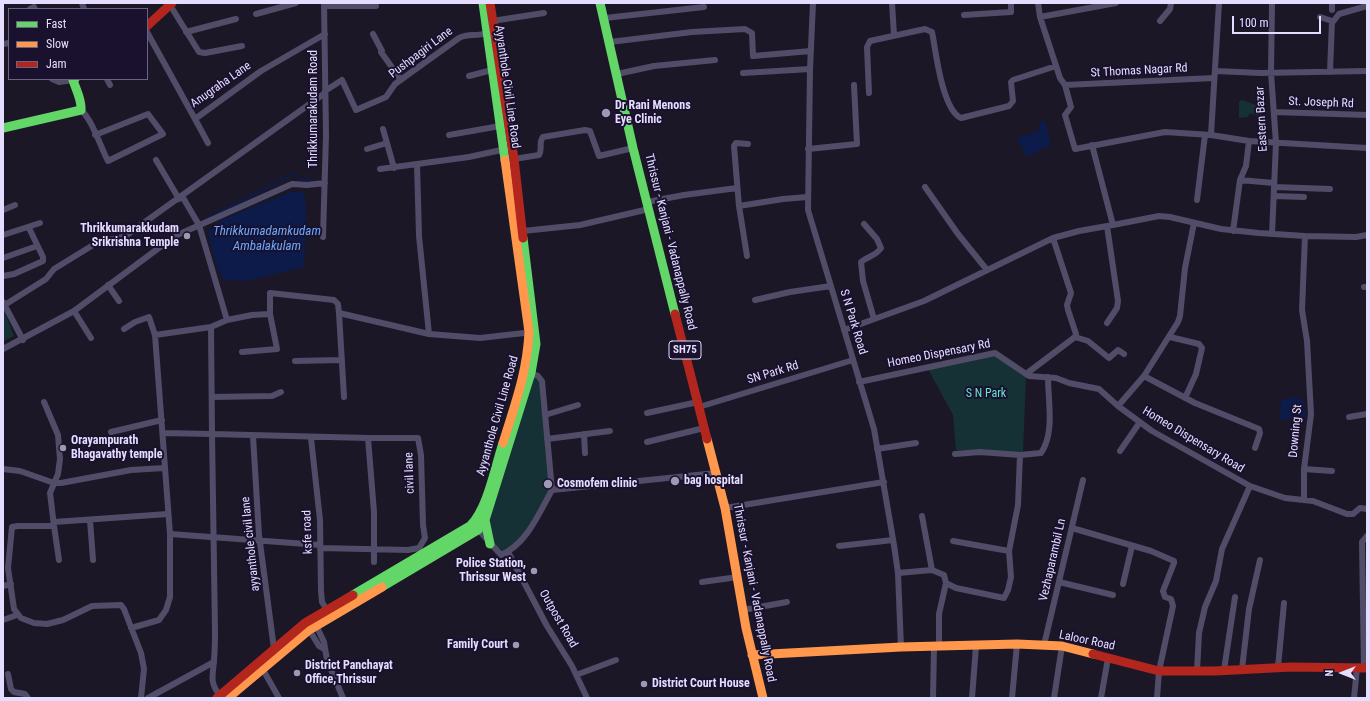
<!DOCTYPE html>
<style>
body{margin:0}
#map{position:relative;width:1370px;height:701px;overflow:hidden;background:#1c1727;font-family:"Roboto Condensed",sans-serif}
canvas{display:block}
.frame{position:absolute;inset:0;border:4px solid #e5ddff;pointer-events:none}
.legend{position:absolute;left:8px;top:8px;width:140px;height:72px;box-sizing:border-box;background:#19112d;border:1px solid #6b6381;margin:0;padding:5px 7px;list-style:none;font-size:12px;color:#e5ddff}
.legend li{display:flex;align-items:center;gap:8px;height:20px}
.legend b{width:20px;border:1px solid #6b6381}
.north{position:absolute;left:1322px;top:653px;width:40px;height:40px;-webkit-text-stroke:3px #19112d;paint-order:stroke;rotate:270deg;font-size:11px;font-weight:700;line-height:16px;text-align:center;color:#e5ddff}
.north::after{content:'';display:block;margin:auto;width:14px;height:18px;background:#e5ddff;clip-path:polygon(50% 0,100% 100%,50% 72%,0 100%)}
.scale{position:absolute;left:1232px;top:16px;width:89px;height:18px;box-sizing:border-box;border:2px solid #e5ddff;border-top:0;padding-left:5px;font-size:12px;line-height:14px;white-space:nowrap;color:#e5ddff;-webkit-text-stroke:3px #19112d;paint-order:stroke}
</style>
<div id="map">
<canvas width="1370" height="701"></canvas>
<div class="frame"></div>
<ul class="legend">
<li><b style="height:5px;background:#63d668"></b>Fast</li>
<li><b style="height:5px;background:#ff974d"></b>Slow</li>
<li><b style="height:5px;background:#b3261e"></b>Jam</li>
</ul>
<div class="north">N</div>
<div class="scale">100 m</div>
</div>
<script>
const g = document.querySelector('canvas').getContext('2d');
g.lineJoin = 'round';
function paint(path, color) { g.fillStyle = color; g.fill(path, 'evenodd'); }
function strokePath(path, color, width, dash) { g.strokeStyle = color; g.lineWidth = width; g.lineCap = dash ? 'butt' : 'round'; g.setLineDash(dash || []); g.stroke(path); }
function write(font, color, halo, rows, align = 'center') {
  g.font = font + ' "Roboto Condensed",sans-serif'; g.lineWidth = 4; g.setLineDash([]); g.textBaseline = 'middle'; g.strokeStyle = halo; g.fillStyle = color; for (const [text, x, y, turn = 0] of rows) {
    g.save(); g.translate(x, y); g.rotate((+turn || 0) * Math.PI / 180); g.textAlign = isNaN(turn) ? turn : align; if (halo) g.strokeText(text, 0, 0); g.fillText(text, 0, 0); g.restore();
  }
}
paint(new Path2D(`
 M1242,100L1261,107L1260,117L1250,113L1248,117L1239,118V102Z
 M4,310L14,336L3,341V311Z
 M995,353L1026,374L1023,453L956,450L953,415L927,367Z
 M531,374L540,378L552,490L526,534L502,555L490,543L486,521Z`), '#153135');
paint(new Path2D(`
 M1045,121L1051,145L1027,157L1017,139L1039,130L1040,122Z
 M291,192H304L306,209L304,267L246,281L224,280L217,267L208,232L221,220Z
 M1296,397L1304,401L1306,417L1280,420L1281,400Z`), '#0c1b4a');
strokePath(new Path2D(`
 M208,218L294,174L302,179L316,182`), '#0c1b4a', 2);
strokePath(new Path2D(`
 M82,3L84,9
 M813,3L810,69L808,210L874,429L894,545L898,573L901,647
 M892,3L894,35
 M1038,3L1040,17L1060,78L1065,85L1071,107L1065,115L1075,149L1165,132L1211,135
 M1219,3L1211,135L1249,141L1367,148
 M1272,3L1271,73L1276,143L1272,234
 M170,5L199,52L205,53L242,46
 M325,6H376
 M30,9L34,7L35,9
 M1332,10V3
 M256,14L296,3
 M964,15L1011,12V3
 M1040,17L1116,3
 M1320,17L1332,21L1330,72
 M605,18L704,7
 M492,21L544,13
 M1160,21L1170,9L1171,3
 M1332,23L1339,14L1367,6
 M147,32L195,119L261,71L325,34
 M186,32L236,19
 M373,34L382,51L381,52L401,80
 M610,42L692,32L745,29L752,33L753,56L811,51
 M3,44L9,43
 M1215,71L1261,73L1367,71
 M743,73L810,69
 M617,74L654,66L715,60
 M469,76L492,70
 M52,79L59,82L73,80
 M107,79L110,85
 M1065,85L1214,78
 M325,91L342,80L356,110L386,97L395,84L459,38C468,33 477,37 487,33
 M869,93L867,47L870,41L925,29L932,32L933,37C936,55 943,110 961,118L1009,106L1013,101L1011,82L1013,80L1056,66
 M81,110C93,121 100,146 108,161L163,134L148,114L95,135
 M1274,112L1367,115
 M195,119L208,143
 M449,135L500,126
 M1092,145L1113,225L1159,216L1170,217L1221,229L1259,233L1305,236L1356,237L1367,235
 M367,149L387,143L394,168L383,129
 M808,149L857,144L854,85
 M514,159L539,155C543,149 538,143 543,137L585,130L590,131L599,156L633,148
 M156,160L179,199
 M417,164L419,236L429,334
 M380,169L469,157L506,149
 M1240,180L1274,183
 M925,187L958,234L987,270
 M1274,187L1330,189
 M182,196L199,225L227,320L211,327L212,434L368,438H418L421,455L423,525L425,538L419,548L421,555
 M1274,196L1304,197
 M1197,200L1205,135
 M647,202L684,195L737,188
 M739,206L783,199L807,197
 M3,210L15,205
 M864,224L877,239L881,248C876,256 868,256 861,262L863,281L874,319
 M1107,226L1118,301L1117,308L1107,323
 M523,231L580,225L649,209
 M1233,231L1240,180L1246,166L1249,141
 M3,235L40,223
 M323,237L326,135L324,3
 M747,256L739,206L734,146L736,143L748,144
 M3,258L37,246
 M3,276L14,274L43,261V257L29,228
 M108,285L119,301
 M1364,287H1367
 M755,300L790,292L831,286
 M3,302L23,340
 M3,306L46,279L54,269L98,242L124,237L325,93
 M74,311L91,338
 M339,313L344,397
 M227,320L252,315L270,314
 M124,329L135,322L149,317L155,335L170,534V597L166,610L159,620L131,628
 M844,330L924,301L1053,238L1079,231L1113,225
 M155,335L211,327
 M1075,337L1088,341L1109,358L1118,350L1124,354
 M1170,337L1199,344L1202,348L1196,374L1185,398
 M3,349L74,311L175,236L292,184L307,185L325,183
 M242,352L277,349L270,314V293L334,300L338,304L339,313L429,334L480,338L533,332
 M295,361L342,360
 M531,373L538,376L542,381L552,490
 M1026,374L1075,337L1076,334L1068,310L1067,305L1071,293L1053,238
 M1144,376L1195,403L1259,429L1260,433L1255,448
 M859,382L995,353L1029,376L1056,378L1069,383L1099,389L1118,406L1152,431L1250,486L1285,498L1313,501L1347,514H1353L1360,508L1367,509
 M212,397L272,396L281,392
 M44,402L58,435L60,459L58,474L50,493L54,526H18L12,527L8,568L14,609L21,618L34,623L47,624L63,620L92,606L121,605L124,609L141,653L144,669L141,698
 M1118,406L1144,376L1178,322L1180,316L1185,268L1194,223
 M699,407L853,360
 M647,413L698,402
 M545,415L578,405
 M1349,417L1367,414
 M111,432L162,420
 M163,433L212,434L215,631C215,641 215,650 214,660C213,677 209,681 220,696
 M584,434L585,453
 M253,436L259,535L274,649
 M311,438L320,520L321,591L322,602L327,610
 M368,438L374,512V562
 M547,439L610,431
 M647,442L704,428
 M877,449L916,443
 M1120,451L1140,422
 M1020,455L1041,453C1055,433 1048,401 1048,377
 M3,469L20,471L54,483H61L131,470L164,468
 M1304,469L1332,471
 M1304,499V469L1311,414L1307,341L1302,310L1305,236
 M725,508L884,482
 M922,516L932,570
 M90,520L93,560
 M54,522L168,514
 M54,526L59,560
 M476,527L501,555C527,544 539,513 552,490L716,473
 M1072,528L1151,551L1174,561V563L1163,591L1165,597L1171,599L1173,606L1159,671L1157,698
 M170,534L320,545
 M953,541L1009,551
 M839,546L893,540
 M320,548L408,550L419,548
 M508,552L547,626L572,666L587,698
 M898,573L932,570L944,575L946,583L939,614V647
 M702,582L738,577
 M1059,582L1113,595
 M946,583L956,588L1004,598L1008,590L1011,577L1009,551L1018,505L1020,455L980,452L955,454
 M1123,584L1132,546
 M3,586L11,584
 M743,610L787,602
 M3,620L17,615
 M315,623L324,642L327,660L343,698
 M308,628L319,646L324,649
 M1044,645L1083,480
 M1278,667L1284,603
 M262,668L279,698
 M1364,668L1362,542L1367,536
 M1242,669L1249,609L1260,560
 M1224,670L1235,597
 M1197,671L1199,633L1205,607L1216,581L1222,549L1250,486
 M8,674L11,689L14,692L25,694L28,698
 M576,675L616,660
 M148,698L214,662
 M933,698L934,647
 M972,698L976,646
 M1012,698L1017,644
 M1054,698L1062,646
 M1101,698L1108,658
 M1354,698L1357,668`), '#514d68', 6);
strokePath(new Path2D(`
 M483,3L505,160
 M600,3L633,148L675,314
 M3,128L81,110C82,100 76,90 73,80L75,79
 M485,520L490,544
 M382,587L478,530L485,520L531,373L536,344L523,238
 M353,595L470,526C488,508 495,467 503,443`), '#63d668', 9);
strokePath(new Path2D(`
 M707,439L725,508L746,628L763,698
 M503,443C515,404 527,373 529,332L505,160
 M752,655L901,647L1017,644L1062,646L1093,654
 M228,698L309,630L382,587`), '#ff974d', 9);
strokePath(new Path2D(`
 M490,3L514,159L523,238
 M147,26L172,3
 M675,314L707,439
 M1093,654L1159,671H1215L1292,667L1367,668
 M217,698L305,623L353,595`), '#b3261e', 9);
for (const [x, y, r, color] of [
 [606,113,5,"#9f98b3"],
 [187,236,4,"#9f98b3"],
 [63,448,4,"#9f98b3"],
 [675,481,5,"#9f98b3"],
 [548,484,5,"#9f98b3"],
 [534,571,4,"#9f98b3"],
 [516,645,4,"#9f98b3"],
 [297,673,4,"#9f98b3"],
 [644,684,4,"#9f98b3"]
]) { const dot = new Path2D(); dot.arc(x, y, r, 0, 2 * Math.PI); g.fillStyle = color; g.fill(dot); strokePath(dot, '#19112d', 1.5); }
for (const [x, y, w] of [
 [685,350,32]
]) { const box = new Path2D(); box.roundRect(x - w / 2, y - 9, w, 18, 3); g.fillStyle = '#19112d'; g.fill(box); strokePath(box, '#e5ddff', 1); }
write('bold 11px', '#e5ddff', null, [
 ["SH75",685,350]
]);
write('12px', '#e5ddff', '#19112d', [
 ["Pushpagiri Lane",421,53,-37],
 ["St Thomas Nagar Rd",1139,71,-3],
 ["Anugraha Lane",221,85,-35],
 ["Ayyanthole Civil Line Road",507,87,82],
 ["St. Joseph Rd",1321,103,2],
 ["Thrikkumarakudam Road",314,109,-90],
 ["Eastern Bazar",1262,119,-93],
 ["Thrissur - Kanjani - Vadanappally Road",670,242,76],
 ["S N Park Road",853,322,73],
 ["Homeo Dispensary Rd",939,354,-11],
 ["SN Park Rd",773,373,-17],
 ["Ayyanthole Civil Line Road",498,416,-74],
 ["Downing St",1296,431,-85],
 ["Homeo Dispensary Road",1193,440,31],
 ["civil lane",410,473,-92],
 ["ksfe road",308,532,-92],
 ["ayyanthole civil lane",251,544,-96],
 ["Vezhaparambil Ln",1053,560,-77],
 ["Thrissur - Kanjani - Vadanappally Road",754,593,79],
 ["Outpost Road",558,619,60],
 ["Laloor Road",1087,641,12]
]);
write('bold 12px', '#e5ddff', '#19112d', [
 ["Dr Rani Menons",615,106],
 ["Eye Clinic",615,120],
 ["Thrikkumarakkudam",179,229,"right"],
 ["Srikrishna Temple",179,243,"right"],
 ["Orayampurath",71,441],
 ["Bhagavathy temple",71,455],
 ["bag hospital",684,481],
 ["Cosmofem clinic",557,484],
 ["Police Station,",526,564,"right"],
 ["Thrissur West",526,578,"right"],
 ["Family Court",508,645,"right"],
 ["District Panchayat",305,666],
 ["Office,Thrissur",305,680],
 ["District Court House",652,684]
], 'left');
write('12px', '#65e3d1', '#19112d', [
 ["S N Park",986,394]
]);
write('italic 13px', '#6babff', '#19112d', [
 ["Thrikkumadamkudam",267,232],
 ["Ambalakulam",267,247]
]);
</script>
